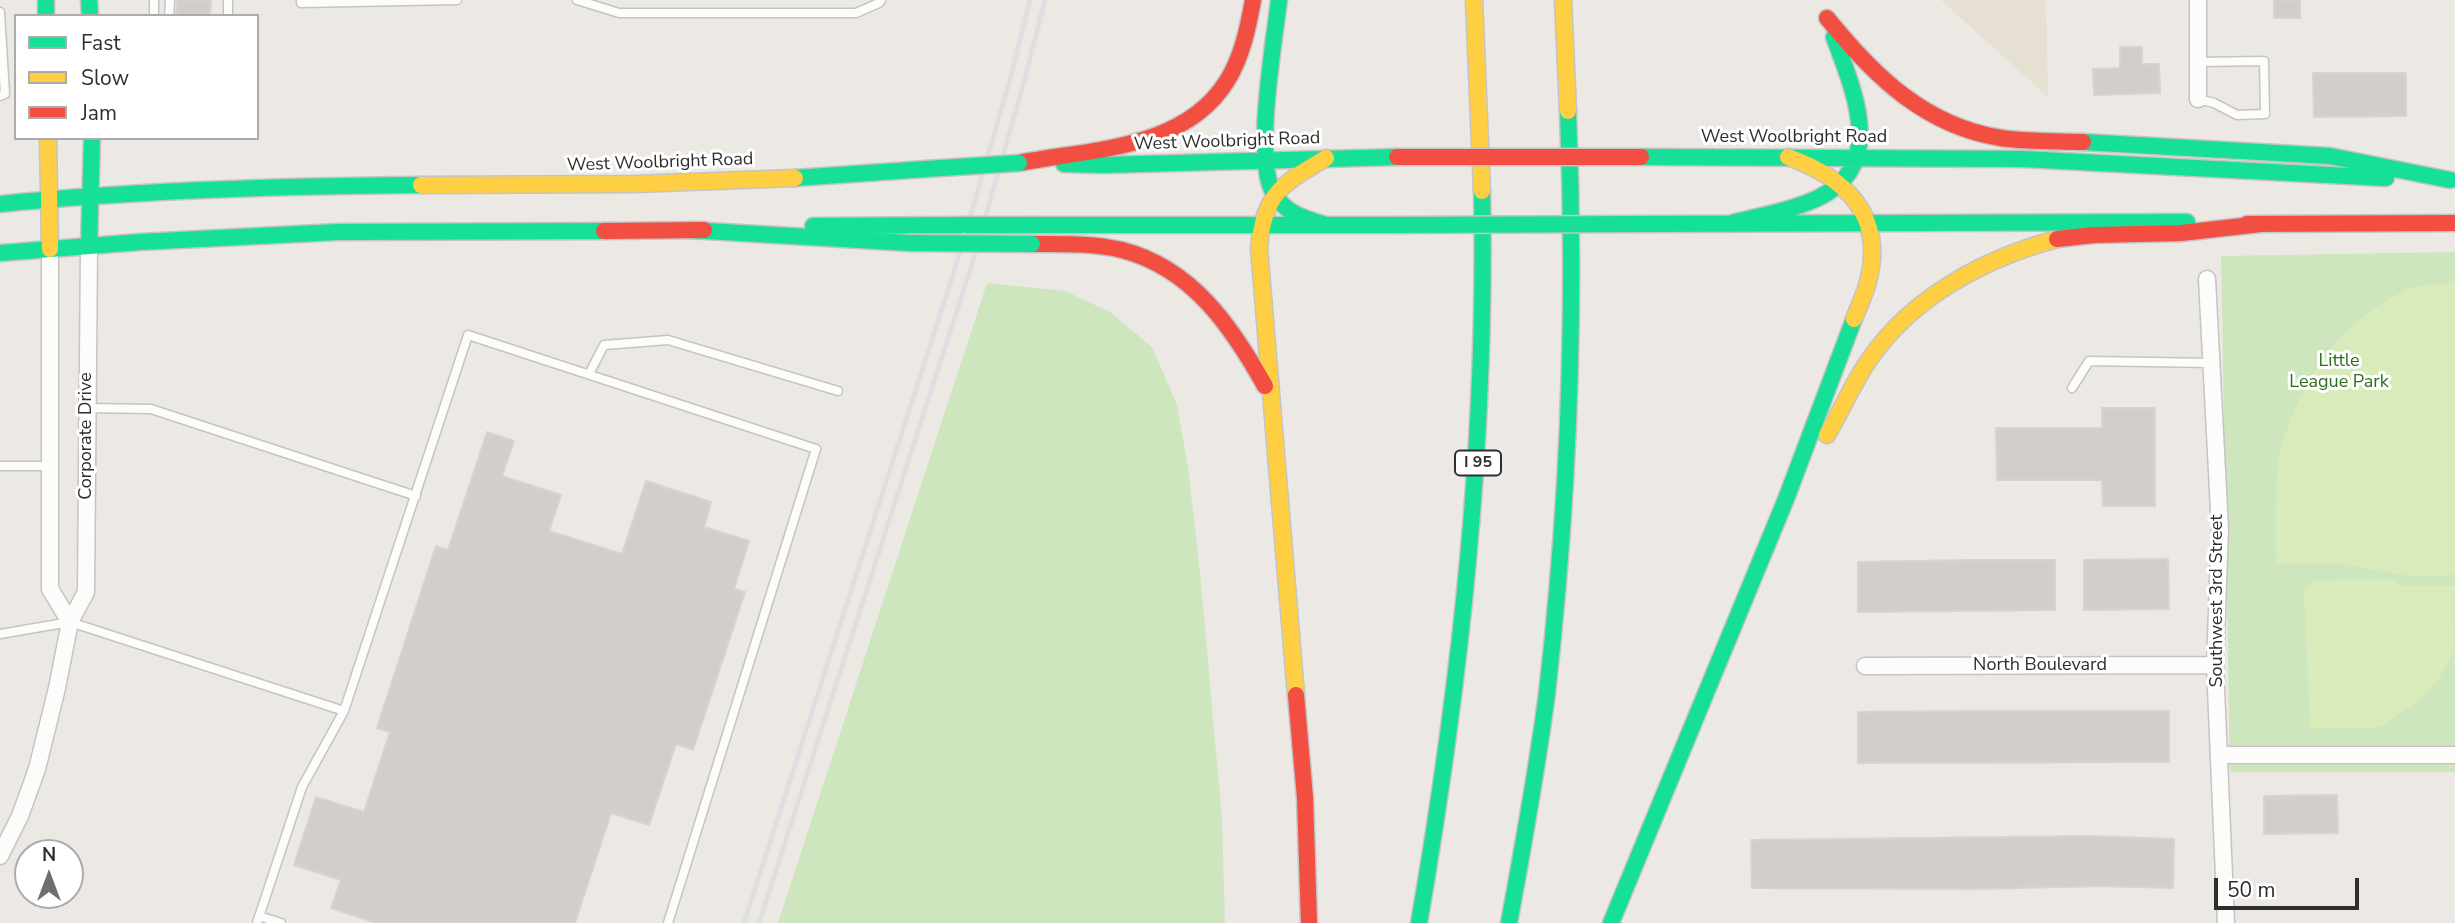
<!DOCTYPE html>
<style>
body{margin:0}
#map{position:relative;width:2455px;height:923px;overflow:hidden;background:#ece8e4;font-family:"Nunito Sans",sans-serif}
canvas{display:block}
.legend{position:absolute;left:14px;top:14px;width:245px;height:126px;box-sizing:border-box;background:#fff;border:2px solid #ababab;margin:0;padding:9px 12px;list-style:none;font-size:21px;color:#2e2e2e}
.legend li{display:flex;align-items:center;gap:14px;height:35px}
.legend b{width:35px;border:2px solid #ababab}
.north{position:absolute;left:14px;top:839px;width:70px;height:70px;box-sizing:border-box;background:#fff;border:2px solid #ababab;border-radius:50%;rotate:0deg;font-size:19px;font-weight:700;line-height:28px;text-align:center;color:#2e2e2e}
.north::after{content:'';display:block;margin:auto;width:24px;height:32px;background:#706f6e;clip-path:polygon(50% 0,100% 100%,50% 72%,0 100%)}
.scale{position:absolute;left:2214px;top:878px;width:145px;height:32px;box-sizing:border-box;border:4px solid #2e2e2e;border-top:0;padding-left:9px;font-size:21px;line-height:24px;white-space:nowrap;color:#2e2e2e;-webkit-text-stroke:5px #fff;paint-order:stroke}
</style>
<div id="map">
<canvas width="2455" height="923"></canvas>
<ul class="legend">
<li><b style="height:9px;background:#16e098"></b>Fast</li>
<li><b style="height:9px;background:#ffcf43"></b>Slow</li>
<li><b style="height:9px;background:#f24e42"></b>Jam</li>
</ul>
<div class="north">N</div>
<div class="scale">50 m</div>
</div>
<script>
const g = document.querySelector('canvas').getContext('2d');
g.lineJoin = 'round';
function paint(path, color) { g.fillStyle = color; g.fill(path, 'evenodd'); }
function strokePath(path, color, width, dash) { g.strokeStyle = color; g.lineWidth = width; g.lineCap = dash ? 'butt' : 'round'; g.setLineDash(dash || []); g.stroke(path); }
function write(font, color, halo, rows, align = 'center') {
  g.font = font + ' "Nunito Sans",sans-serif'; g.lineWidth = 6; g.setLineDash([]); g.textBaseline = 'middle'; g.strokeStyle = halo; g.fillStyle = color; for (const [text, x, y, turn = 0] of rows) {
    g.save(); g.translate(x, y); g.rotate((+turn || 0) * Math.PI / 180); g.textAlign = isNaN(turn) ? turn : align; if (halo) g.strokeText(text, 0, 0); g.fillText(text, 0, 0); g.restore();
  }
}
paint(new Path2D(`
 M1941,0H2046L2048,97Z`), '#e6e0d3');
paint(new Path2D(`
 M2455,252V772H2230L2221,256Z
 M987,283L1065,291L1110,312L1152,347L1177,405L1188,468L1200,572L1222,819L1225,923H778Z`), '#cee6be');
paint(new Path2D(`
 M2455,282V575L2409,576L2342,564L2276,563C2275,534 2275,506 2277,478C2278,469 2278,459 2280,451C2301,379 2341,317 2413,287C2426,282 2441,286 2455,282Z
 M2391,579L2403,586H2455L2454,651L2439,679L2420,700L2380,727L2310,729L2304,590L2315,580Z`), '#d9eabb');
const building = new Path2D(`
 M177,0H211L210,16H176Z
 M2274,0H2300V18H2274Z
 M2120,47H2142V64H2159L2160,93L2094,95L2093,69L2120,68Z
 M2313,73H2406V116L2314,117Z
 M2102,408H2155V506H2103L2102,480H1997L1996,428H2102Z
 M487,432L514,441L502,476L561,495L549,531L622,554L646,481L711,502L704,527L749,541L734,589L745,592L693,750L676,744L649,825L611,813L575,923H376L331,908L341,880L294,865L316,797L364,812L390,732L377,728L436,546L448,550Z
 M2168,559L2169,609L2084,610V560Z
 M1970,560H2055V610L1858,612V562Z
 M1971,711H2169V762L1858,763V712Z
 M2337,795L2338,833L2264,834V796Z
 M2089,836L2174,839L2173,888L2102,886L1977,889L1752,888L1751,840Z`);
paint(building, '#d1cecb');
strokePath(building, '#d7d4d0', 2);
const lane = new Path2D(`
 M154,0V16
 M301,0V3L457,0
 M577,0L619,13H856L879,3L881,0
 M0,12L5,94L0,96
 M169,16L170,0
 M228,16V0
 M2198,62L2264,61L2265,114L2237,115L2214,103L2198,99
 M589,374L604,345L668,340L838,391
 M2072,388L2089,361L2212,363
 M87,408L151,409L416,496
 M0,466H50
 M0,634L70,622L344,711
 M259,916L281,923
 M257,923L302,787L344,711L468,335L816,449L668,923`);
const street = new Path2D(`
 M2198,0V99
 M50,249V589L70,622
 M2207,279L2220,529L2215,665L2226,923
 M1865,666L2215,665
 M2220,755H2455
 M0,856L20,816L37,769L57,688L70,622L86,592L89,246`);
const fast = new Path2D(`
 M46,0V16
 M89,0L90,16
 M1279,0C1274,43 1254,157 1273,192C1284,213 1305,219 1326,225
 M2083,142L2330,156L2450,180
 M1641,157L2023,159L2386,178
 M1064,164L1104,165L1397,157
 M795,178L926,169
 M0,204C140,190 280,186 421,185
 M1732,223C1760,216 1789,211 1816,199C1888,166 1854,92 1834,37
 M1640,224L2187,222
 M1033,225H1399
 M813,226L965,225
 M690,230L910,243
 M89,246L92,138
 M0,253L140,242L338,232L604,231
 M1419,923C1461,680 1487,438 1482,191
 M1509,923C1523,847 1537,770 1547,693C1569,500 1576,305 1568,111
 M1611,923L1786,499L1854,319`);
const slow = new Path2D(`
 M1474,0L1482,191
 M1563,0L1568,111
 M48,138L50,249
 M1788,157C1844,177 1884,214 1869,278C1866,292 1859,306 1854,319
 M421,185L635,184L795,178
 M1827,435C1842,410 1853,383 1869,360C1912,297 1985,258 2057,239
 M1296,695L1259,248C1264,193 1282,184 1326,158`);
const jam = new Path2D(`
 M1827,18C1874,76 1925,126 2001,138C2028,142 2056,141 2083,142
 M1019,163C1090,149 1184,150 1227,81C1242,57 1248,28 1253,0
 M2247,224L2455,223
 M604,231L704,230
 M2057,239L2094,235L2181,233L2261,224
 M1032,244C1062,244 1093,243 1122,250C1192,268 1232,327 1265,386
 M1296,695L1305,798L1309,923`);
strokePath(lane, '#c5c4c5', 11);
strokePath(street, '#c5c4c5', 19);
strokePath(fast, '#c5c4c5', 19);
strokePath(slow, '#c5c4c5', 19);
strokePath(jam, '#c5c4c5', 19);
strokePath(lane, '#fcfcfb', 8);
strokePath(street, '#fcfcfb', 16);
strokePath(fast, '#16e098', 16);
strokePath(slow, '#ffcf43', 16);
strokePath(jam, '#f24e42', 16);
strokePath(new Path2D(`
 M744,923L957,262L1011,76L1030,0
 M759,923L972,264L1025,78L1045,0`), '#dfdfe1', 5);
const fastBridge = new Path2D(`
 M926,169L1019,163
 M965,225H1033
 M1399,225L1640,224
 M910,243L1032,244`);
const jamBridge = new Path2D(`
 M1397,157H1641`);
strokePath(fastBridge, '#c5c4c5', 19, []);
strokePath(jamBridge, '#c5c4c5', 19, []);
strokePath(fastBridge, '#16e098', 16);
strokePath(jamBridge, '#f24e42', 16);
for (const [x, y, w] of [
 [1478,463,46]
]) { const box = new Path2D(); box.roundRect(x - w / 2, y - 12.5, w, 25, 5); g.fillStyle = '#fff'; g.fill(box); strokePath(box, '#2e2e2e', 2); }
write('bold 16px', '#2e2e2e', null, [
 ["I 95",1478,463]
]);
write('18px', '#2e2e2e', '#fff', [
 ["West Woolbright Road",1794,138],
 ["West Woolbright Road",1227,142,-2],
 ["West Woolbright Road",660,163,-2],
 ["Corporate Drive",87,436,-90],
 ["Southwest 3rd Street",2218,601,-90],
 ["North Boulevard",2040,666]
]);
write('18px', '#2c6e1b', '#fff', [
 ["Little",2339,362],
 ["League Park",2339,383]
]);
</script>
